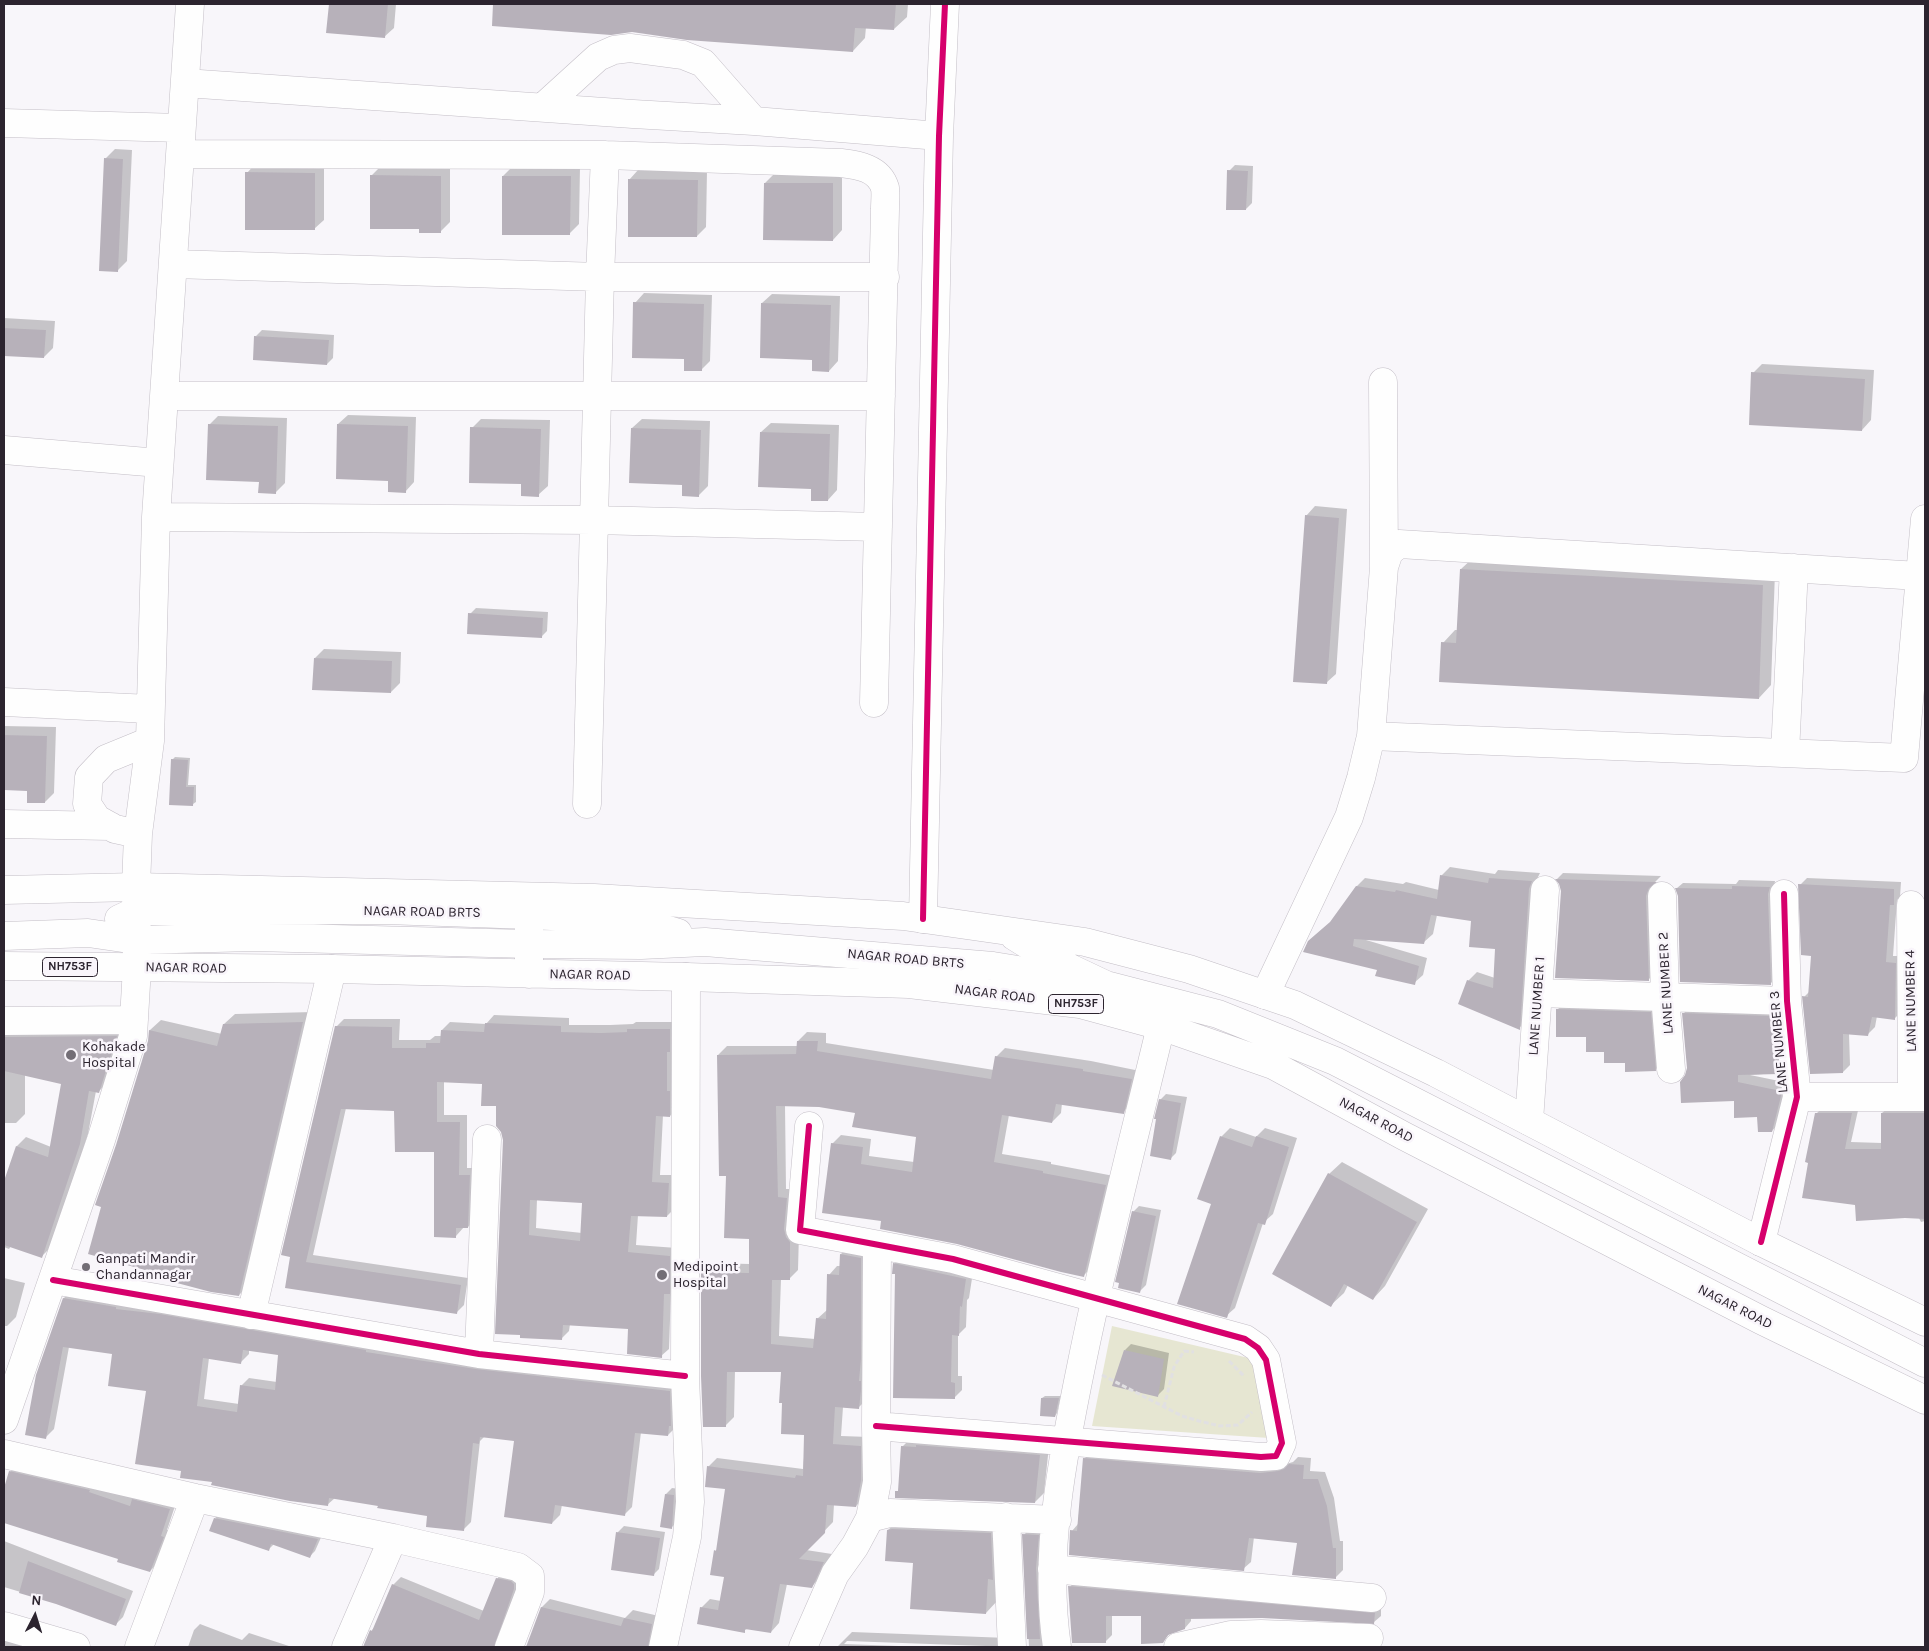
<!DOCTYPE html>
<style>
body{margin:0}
#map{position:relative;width:1929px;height:1651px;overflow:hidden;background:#f8f6fa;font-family:Karla,sans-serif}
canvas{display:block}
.frame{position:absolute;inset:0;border:5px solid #2c242f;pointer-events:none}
.north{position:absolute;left:10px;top:1591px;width:50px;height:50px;-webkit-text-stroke:4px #f9f5fb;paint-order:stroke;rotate:5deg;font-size:14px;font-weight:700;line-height:20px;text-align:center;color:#2c242f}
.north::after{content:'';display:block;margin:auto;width:18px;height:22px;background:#2c242f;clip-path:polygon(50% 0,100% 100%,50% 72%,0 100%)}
</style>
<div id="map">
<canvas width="1929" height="1651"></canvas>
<div class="frame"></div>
<div class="north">N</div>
</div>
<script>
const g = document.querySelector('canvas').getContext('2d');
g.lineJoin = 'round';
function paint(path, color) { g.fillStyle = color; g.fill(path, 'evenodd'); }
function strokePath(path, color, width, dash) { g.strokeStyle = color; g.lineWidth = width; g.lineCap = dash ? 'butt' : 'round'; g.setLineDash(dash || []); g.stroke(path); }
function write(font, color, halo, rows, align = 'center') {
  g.font = font + ' Karla,sans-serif'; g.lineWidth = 5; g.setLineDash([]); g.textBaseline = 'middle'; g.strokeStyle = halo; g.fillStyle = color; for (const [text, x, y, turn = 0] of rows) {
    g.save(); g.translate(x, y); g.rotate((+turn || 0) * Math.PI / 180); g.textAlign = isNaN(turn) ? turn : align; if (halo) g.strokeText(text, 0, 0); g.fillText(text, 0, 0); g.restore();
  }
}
paint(new Path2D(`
 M1112,1326L1253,1359L1269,1438L1092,1426Z`), '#e6e6d2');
paint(new Path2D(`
 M330,4H396L394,28L384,37L327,31Z
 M495,4H908L907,17L894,29L866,27L865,38L853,51L632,31L493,25Z
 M115,149L132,150L127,261L117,271L106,158Z
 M256,163L324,164V220L314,229L247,173Z
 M1235,165L1253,166L1252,203L1246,209L1229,171Z
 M381,166L450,167V222L440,232L420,228L371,176Z
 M512,167H580L579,224L570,233L503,176Z
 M638,170L707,171L706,227L697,236L629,180Z
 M774,174H842V230L833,240L765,183Z
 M644,293L712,295L710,361L701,370L686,358L635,303Z
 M772,294L840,296L838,361L829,371L813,358L762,303Z
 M4,318L55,321L53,348L44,357L4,354Z
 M262,330L334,335L333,358L327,364L256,336Z
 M1762,364L1874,370L1871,420L1862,430L1753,373Z
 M348,415L416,417L414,482L405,492L338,424Z
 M218,416L287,418L285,483L276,492L260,480L209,425Z
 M481,419L550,420L548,486L538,495L523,483L472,428Z
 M642,419L710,421L708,486L699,495L683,483L632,428Z
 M771,423L839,425L837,490L828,500L812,488L761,432Z
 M1315,506L1347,509L1336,674L1326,683L1306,516Z
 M1474,557L1775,572L1771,685L1759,698L1443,643L1455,630H1458L1461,569Z
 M476,608L548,612L547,631L541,637L470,614Z
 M324,649L401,652L400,683L391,692L315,658Z
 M4,726L56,727L54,793L45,802L29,790L4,789Z
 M175,757L190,758L188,785H196V802L193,804L172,760Z
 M1450,867L1495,874L1498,870L1540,873L1537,879L1528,1020L1519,1028L1468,981L1477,972L1495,978L1496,947L1472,920L1437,915L1433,934L1424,942L1366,940L1427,958L1423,975L1414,983L1378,969L1304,951L1333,920L1356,887L1365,878L1403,884L1406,882L1439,890L1441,876Z
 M1563,873L1661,876L1654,883L1652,890L1654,974L1648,980L1562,891L1560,883L1557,879Z
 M1807,878L1901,882L1900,897L1897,900L1893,956H1902V1011L1895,1018L1877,1016L1875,1027L1868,1034L1849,1033L1850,1065L1843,1072L1804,997L1810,991L1812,955L1800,885Z
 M1739,880L1775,881L1774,888L1776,978L1770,984L1679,895L1677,888L1683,883L1736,884Z
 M1563,1004L1656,1007L1661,1064L1655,1070L1626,1062L1605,1050L1557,1010Z
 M1692,1005L1781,1008L1787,1064L1778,1073L1750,1075L1789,1083L1780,1122L1772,1131L1758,1116L1735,1100L1686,1076L1688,1068L1683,1014Z
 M313,1012L249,1285L239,1295L161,1273L149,1041L150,1030L161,1020L222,1034L224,1024L235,1014Z
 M494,1015L569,1018V1025H610L633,1024L636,1022H678V1108L670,1116L663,1115L660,1175H676L675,1208L667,1216L638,1215L636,1245L677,1248V1285L671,1291L669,1349L661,1356L629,1328L570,1324L569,1331L561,1339L521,1337L504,1139L497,1105L483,1082L444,1081V1115H467V1168H477L476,1219L468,1227H464L456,1236L435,1151L396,1109L346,1108L313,1255L468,1278L464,1305L456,1313L286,1287L336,1027L344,1019H400L399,1040H430L435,1036H442V1030L450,1022L486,1024ZM537,1199L583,1202L582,1233L536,1228Z
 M4,1026L125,1027L108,1082L99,1091H96L88,1134L51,1247L42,1256L11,1246L9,1249L4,1247V1184L17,1146L26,1137L51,1147L62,1083L25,1075V1114L16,1123H4Z
 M807,1032L826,1033V1043L994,1070L996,1057L1005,1048L1091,1061L1140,1071L1132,1103L1123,1112L1062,1103L1061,1113L1052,1122L1009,1115L1002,1154L1051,1162V1164L1114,1176L1093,1266L1084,1275L882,1220L832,1144L841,1135L871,1139L869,1156L914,1162L918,1136L856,1112L819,1105H785L786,1189H795L799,1233L798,1270L789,1279H781L779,1336L815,1339L817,1319L827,1310L829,1275L837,1266H840L841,1254L850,1245L870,1249L867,1399L858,1408L843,1407L841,1436L869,1437L865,1497L856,1506L834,1504L833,1522L806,1550L832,1554L820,1578L811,1587L787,1584L779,1623L771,1632L748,1628L744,1631L701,1608L710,1599L721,1601L725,1576L715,1551L718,1549L726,1488L708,1467L717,1458L803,1469L806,1434L782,1371L735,1370L734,1417L725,1426L702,1272L711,1263L750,1264L751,1238L727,1175L718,1055L727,1046H798V1041Z
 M1166,1094L1187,1097L1176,1153L1170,1159L1160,1100Z
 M1824,1106H1859L1851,1142L1882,1143V1113L1890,1106H1925V1221L1921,1222L1919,1218L1857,1204L1817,1113Z
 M1230,1128L1256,1137L1265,1128L1297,1138L1273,1214L1263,1223L1235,1308L1226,1316L1212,1203L1221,1137Z
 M1342,1162L1428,1209L1385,1286L1373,1299L1348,1285L1344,1293L1331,1305L1329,1174Z
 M1139,1206L1161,1210L1146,1285L1140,1291L1133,1212Z
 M901,1257L973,1272L969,1298L967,1300L966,1327L958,1335V1376H962V1390L954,1398L894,1264Z
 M4,1278L25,1283L16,1317L7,1326H4Z
 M72,1290L677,1384L676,1427L668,1435L641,1432L632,1507L624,1515L562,1505L560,1515L552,1523L515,1440L485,1436L480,1441L471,1522L463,1530L428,1515L379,1505L335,1498L327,1505L213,1481L182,1470L148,1390L114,1353L69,1347L54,1429L46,1437L64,1298ZM249,1350L280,1354L277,1382L249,1378L241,1386L239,1404L204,1399L209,1358L241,1362L249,1354Z
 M1131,1344L1169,1353L1164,1389L1158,1395L1125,1350Z
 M1045,1396H1061L1057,1413L1055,1416L1042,1398Z
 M912,1437L1049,1446L1044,1493L1035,1502L897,1492L900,1489L902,1447Z
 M1092,1451L1286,1464L1293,1462L1298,1457L1311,1458L1310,1471L1325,1472L1334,1498L1340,1541H1343V1570L1335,1578L1299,1542L1254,1537L1251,1562L1243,1569L1072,1531L1078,1524L1084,1459Z
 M17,1465L95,1485L135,1498L140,1493L176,1503L167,1530H170L157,1564L150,1571L119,1558L4,1522V1492L10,1472Z
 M672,1488L680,1489L678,1521L672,1527L662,1526L666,1494Z
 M221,1512L323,1533L315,1551L309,1557L274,1544L269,1549L215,1518Z
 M901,1518L1003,1521L998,1600L986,1613L914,1562L888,1530Z
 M1035,1523L1049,1524L1058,1647H1029L1024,1535Z
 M624,1526L665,1532L659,1569L653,1575L612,1569L618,1532Z
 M4,1541L133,1591L123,1617L115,1625L57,1603L4,1587Z
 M505,1570L522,1576L504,1647H364L372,1630L375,1627L393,1585L401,1577L484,1611L497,1579Z
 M1076,1580L1381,1606V1616L1374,1622L1262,1617L1191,1618V1621L1185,1628L1170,1633L1163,1641L1142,1615H1112V1635L1106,1641L1070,1587Z
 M550,1599L625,1618L633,1610L659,1616L655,1647H527L542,1607Z
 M200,1624L242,1640L249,1633L292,1647H188L194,1630Z
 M852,1632L1008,1638L1013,1647L847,1641L844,1644L926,1647H837Z
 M4,1634L52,1647H4Z`), '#0003');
paint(new Path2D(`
 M329,4H388L385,38L326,33Z
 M493,4H896L894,30L855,28L853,52L687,40L632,32L611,35L492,26Z
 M104,158L123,159L118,272L99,271Z
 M1227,170L1248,171L1246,210H1226Z
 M245,172L315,173V230H245Z
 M370,175L441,176V233H419V229H370Z
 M502,176H571L570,235H502Z
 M628,179L698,180L697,237H628Z
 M764,183H833V241L763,240Z
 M633,302L704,304L702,371H684V359L632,358Z
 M761,303L831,305L829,372L812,371V360L760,358Z
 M4,328L46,330L44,358L4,356Z
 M254,336L329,340L327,365L253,360Z
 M1751,372L1865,379L1862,431L1749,425Z
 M208,424L278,426L276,494L258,493L259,482L206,480Z
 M337,424L408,426L406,493L388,492V481L336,479Z
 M470,427L541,429L539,497L521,496V484L469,483Z
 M631,428L701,430L699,497L682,496V485L629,483Z
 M760,432L830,434L828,501H811V489L758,487Z
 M1305,515L1339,518L1327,684L1293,682Z
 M1460,569L1763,585L1759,699L1439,682L1441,642L1456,643Z
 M468,613L543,618L542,638L467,634Z
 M314,658L392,661L391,693L312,690Z
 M4,735L47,736L45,803H27V791L4,790Z
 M171,759L188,760L186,787H194L193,806L169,805Z
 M1440,875L1488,883L1489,878L1532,881L1529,889L1520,1030L1458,1004L1467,980L1493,988L1495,949L1469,947L1471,921L1431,915L1424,944L1354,939L1353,946L1419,966L1415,985L1375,976L1377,970L1303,952L1308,941L1330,922L1356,886L1395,892L1396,890L1437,899Z
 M1555,879L1657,882L1649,888L1646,896L1649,981L1555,978L1561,891L1559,884Z
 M1798,884L1894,889V905H1890L1886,962L1896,963L1895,1020L1872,1017L1868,1036L1843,1034V1073L1810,1074L1802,996L1808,997L1811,956L1801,955Z
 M1732,886L1770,887L1768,894L1771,985L1680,982L1678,896L1675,888L1732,889Z
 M1556,1009L1651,1012L1656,1071L1625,1072V1063H1604V1052H1586V1037H1556Z
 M1682,1013L1773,1016L1779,1074L1738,1075V1082L1781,1091V1096L1772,1132H1758L1757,1117L1734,1118V1101L1681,1103L1680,1082L1685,1075L1687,1068Z
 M303,1022L239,1296L211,1292L158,1278L159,1274L88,1254L101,1207L95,1205L116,1145L148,1041L149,1030L217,1046L223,1024Z
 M485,1023L561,1026V1032L601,1033L627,1032V1029H670V1052H667V1091H670V1117L656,1116L652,1182L669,1183L667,1217L631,1216L628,1252L670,1256V1294H664L662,1358L627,1354L628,1329L563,1325L562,1340L520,1338V1335L495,1334L503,1140L501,1132L496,1126V1106H481L482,1084L437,1082V1122H460L459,1175H470L468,1228H456V1238L434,1237V1152H395L394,1111L341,1109L306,1262L461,1285L457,1314L285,1288L290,1257L281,1255L335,1026L392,1027V1048H426V1043H440L441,1030L484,1032ZM530,1200L582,1203L580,1241L529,1235Z
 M117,1036L99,1093L89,1091L80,1144L42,1258L4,1245V1181L16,1146L48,1157L61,1084L4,1071V1037Z
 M797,1041H818L817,1051L991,1079L995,1056L1083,1069V1071L1132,1079L1124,1114L1056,1104L1052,1123L1002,1115L994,1162L1043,1171V1173L1106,1185L1084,1277L1061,1272L957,1244L880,1229L881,1221L822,1213L831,1143L863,1147L861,1164L912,1172L916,1137L852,1127L855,1113L819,1107L776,1106L778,1197L787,1198L784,1229L786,1237L790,1242V1280H772L771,1344L813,1348L816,1318L826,1319L827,1274L839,1275L840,1254L861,1258V1359L859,1381H861V1390L859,1409L835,1407L833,1444L861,1446V1481L856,1507L827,1505L825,1533L799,1559L824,1562L812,1588L780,1584L771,1633L745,1629V1633L697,1624L700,1607L718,1610L724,1577L710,1575L714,1550L716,1551L725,1489L705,1487L707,1466L795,1478L796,1475L803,1476L804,1435L781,1434L782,1403H779L781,1372H727L726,1427H703L701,1376V1272L749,1273V1239L724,1238L726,1176H719L717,1055L796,1054Z
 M1159,1099L1181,1103L1171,1160L1150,1156L1156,1119H1154Z
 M1815,1113H1852L1845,1149H1881V1113H1925V1219L1905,1218L1856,1221L1855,1205L1802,1198L1808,1163L1805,1162Z
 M1220,1136L1252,1147L1256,1136L1289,1147L1265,1225L1258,1223L1227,1318L1177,1304L1211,1204L1197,1199Z
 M1328,1173L1417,1222L1373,1300L1344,1284L1331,1307L1272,1274Z
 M1132,1211L1156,1216L1140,1293L1118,1288L1119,1283L1115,1282Z
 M893,1263L966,1279L962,1307L960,1306L959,1336L952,1335L951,1382L955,1383V1399L893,1398L895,1274H892Z
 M63,1298L116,1307V1309L160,1314L366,1350V1352L476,1369L670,1391L671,1426H669L668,1436L635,1433L625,1516L555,1505L552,1524L504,1517L514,1441L480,1437L479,1444L473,1443L464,1531L426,1527L427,1516L377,1508L378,1506L329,1498L328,1506L290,1501L211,1485L212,1482L180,1478L181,1471L135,1464L146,1391L108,1386L112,1354L63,1347L46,1439L25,1435L36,1375ZM243,1350L278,1355L275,1390L240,1385L237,1412L197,1406L203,1358L241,1364Z
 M1124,1350L1164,1359L1158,1397L1112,1386Z
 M1041,1398H1059L1055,1417L1040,1416Z
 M916,1445L1040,1455L1035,1503L895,1498V1491H898L901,1446L916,1447Z
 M1083,1458L1260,1473L1278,1471L1284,1469L1289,1464L1304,1465L1303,1479H1318L1327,1506L1333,1548H1336V1579L1292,1575L1297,1543L1249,1538L1244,1571L1069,1555L1070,1530L1077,1531Z
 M9,1471L90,1490L89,1492L130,1506L132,1499L170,1509L161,1536L164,1537L150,1572L117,1562L118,1559L4,1523V1488Z
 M665,1494L674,1495L672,1529L660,1527Z
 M214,1518L318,1539L310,1558L271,1544L269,1551L209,1531Z
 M892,1529L991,1533L993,1580L988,1579L986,1614L910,1609L913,1563L885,1561L887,1530Z
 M616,1532L660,1538L654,1576L611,1570Z
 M1022,1534L1039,1535L1036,1568L1040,1639H1027Z
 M28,1561L126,1599L116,1626L56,1604L19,1593Z
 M496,1578L511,1581L514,1584V1589L494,1647H363L370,1630L372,1631L392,1584L479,1620Z
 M1068,1586L1375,1613L1374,1624L1262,1618L1185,1619V1629L1168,1635L1163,1643L1141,1644V1616H1106V1643H1072Z
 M541,1607L621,1626L624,1618L652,1624L648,1647H526Z`), '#b7b1ba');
const minor = new Path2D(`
 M185,83L633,114L754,121L939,136
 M543,107L598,57L614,50L630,48L683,55L703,63L754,121
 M4,123L181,128
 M180,154L605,155L841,163C858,165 879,168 885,188C886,194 885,202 885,209L874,703
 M173,264L600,277H885
 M1383,382L1384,567
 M164,396H881
 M4,450L159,463
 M156,517L593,520L878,527
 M4,702L150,709
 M1371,736L1384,567L1389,552L1399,544L1919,576
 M1785,753L1794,568
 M587,804L600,277L605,155
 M4,824L110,826
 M138,834L115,829L97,819L87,804L89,777L106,759L150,741
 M1662,896L1665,996L1671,1069
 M1911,905L1912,1097
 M119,919L136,911L386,910L529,915L573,917L658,927L678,933
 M923,919L939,136L945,4
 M4,936L88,933L136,940L254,937L529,944L641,945L705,942L993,966L1092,982
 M1538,993L1787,1001
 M1265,995L1349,817L1361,778L1371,736L1904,758L1925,519
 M4,1021L134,1020
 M1797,1097H1925
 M1529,1121L1545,890
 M809,1126L800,1230L953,1259L1245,1339L1258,1348L1266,1360L1282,1443L1276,1456L1261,1457L876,1426
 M1761,1242L1797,1097L1787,1001L1784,894
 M53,1280L479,1354L685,1376
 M251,1315L332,969
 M479,1354L487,1139
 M4,1420L101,1140L133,1036L137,967L136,887L138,834L150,741L156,517L190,4
 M4,1454L195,1498L393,1538L518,1567L530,1576V1592L509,1647
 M1006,1517L1012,1647
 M870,1518L890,1513L1057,1520
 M1052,1569L1372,1598
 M4,1626L76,1647
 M139,1647L195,1498
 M346,1647L393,1538
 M663,1647L687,1537L690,1502L685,1376L686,977
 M803,1647L835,1574L855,1546L870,1518L877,1482L876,1426L877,1245
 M1057,1647C1043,1553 1063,1454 1082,1362C1105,1249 1134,1138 1161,1026
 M1178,1647L1231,1635L1261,1634L1369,1638`);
const highway = new Path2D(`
 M4,890L136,887L594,898L903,916L1085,942L1189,969L1295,1005L1436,1073L1761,1242L1925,1322
 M1014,936L1051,959L1106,985L1218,1014L1335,1061L1925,1363
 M4,966L332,969L686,977L909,984L1080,1004L1161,1026L1273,1065L1404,1136L1761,1320L1925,1400
 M529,974V897`);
strokePath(minor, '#c3bec6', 29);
strokePath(highway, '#c3bec6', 29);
strokePath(new Path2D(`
 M1229,1361L1244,1376
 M1102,1375L1182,1416L1199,1421L1220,1426L1238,1425L1252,1412
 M1164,1407L1174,1367L1184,1351L1194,1352`), '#e1e0e2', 3, [5, 2.5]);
strokePath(minor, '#fefefe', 28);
strokePath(highway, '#fefefe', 28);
strokePath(new Path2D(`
 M923,919L939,136L945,4
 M809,1126L800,1230L953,1259L1245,1339L1258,1348L1266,1360L1282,1443L1276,1456L1261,1457L876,1426
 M1761,1242L1797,1097L1787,1001L1784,894
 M53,1280L479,1354L685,1376`), '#d6006c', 6);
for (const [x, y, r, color] of [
 [71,1055,6,"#736e76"],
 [86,1267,5,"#736e76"],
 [662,1275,6,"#736e76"]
]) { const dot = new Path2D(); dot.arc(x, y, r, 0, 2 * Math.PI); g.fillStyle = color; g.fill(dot); strokePath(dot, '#f9f5fb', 2); }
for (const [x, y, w] of [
 [70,967,55],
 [1076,1004,55]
]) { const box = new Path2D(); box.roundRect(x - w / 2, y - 9.5, w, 19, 4); g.fillStyle = '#f9f5fb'; g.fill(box); strokePath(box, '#2c242f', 1); }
write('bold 12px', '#2c242f', null, [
 ["NH753F",70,967],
 ["NH753F",1076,1004]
]);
write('14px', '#2c242f', '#f9f5fb', [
 ["NAGAR ROAD BRTS",422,912,1],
 ["NAGAR ROAD BRTS",906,959,5],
 ["NAGAR ROAD",186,968,1],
 ["NAGAR ROAD",590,975,1],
 ["LANE NUMBER 2",1666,983,-93],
 ["NAGAR ROAD",995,994,7],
 ["LANE NUMBER 4",1911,1001,-91],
 ["LANE NUMBER 1",1537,1006,-86],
 ["LANE NUMBER 3",1779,1042,-95],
 ["NAGAR ROAD",1376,1120,28],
 ["NAGAR ROAD",1735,1307,27]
]);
write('14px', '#2c242f', '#f9f5fb', [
 ["Kohakade",82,1047],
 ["Hospital",82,1063],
 ["Ganpati Mandir",96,1259],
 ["Chandannagar",96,1275],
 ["Medipoint",673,1267],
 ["Hospital",673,1283]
], 'left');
</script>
